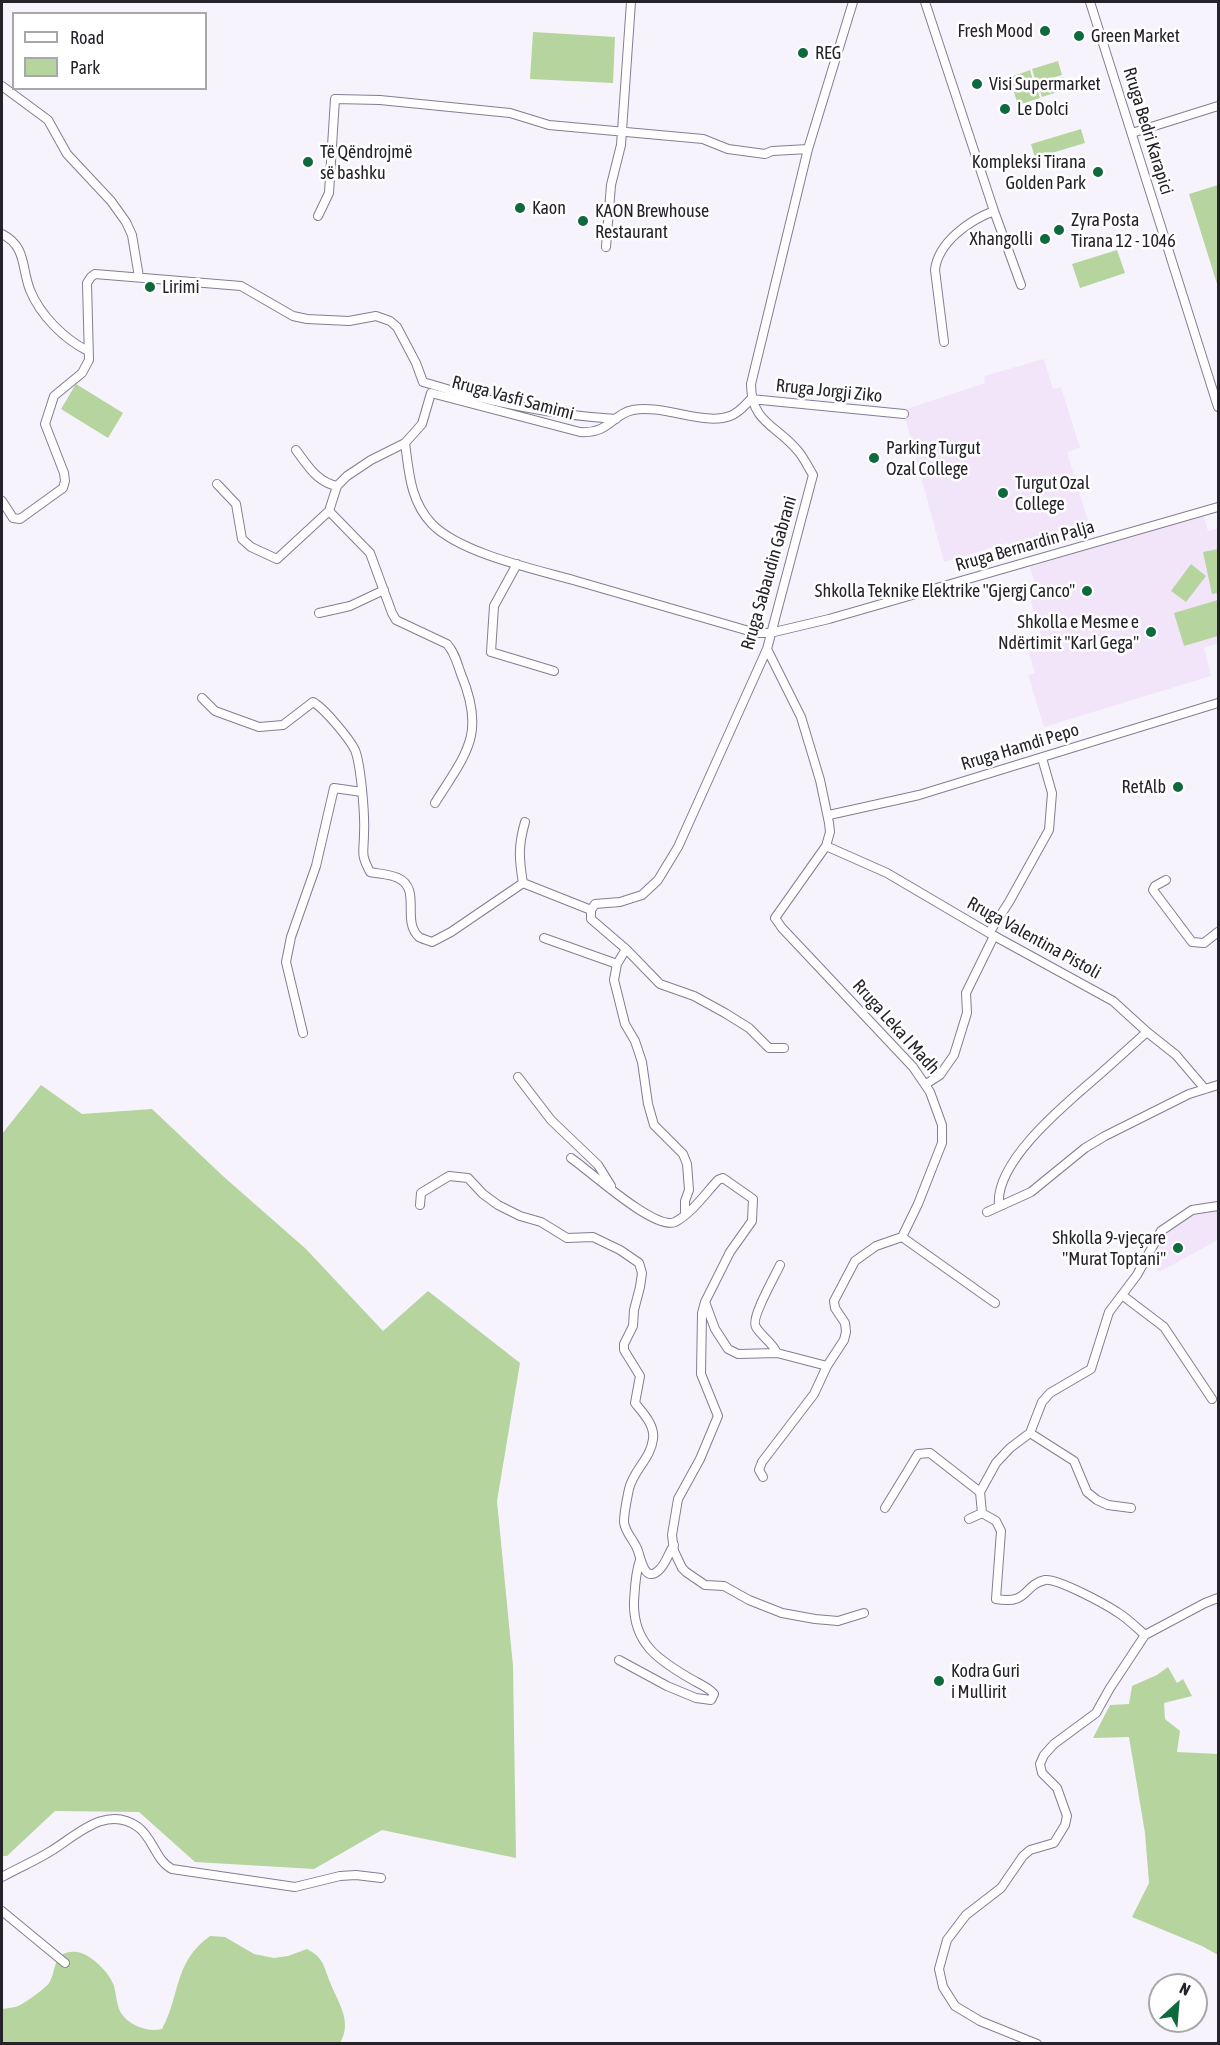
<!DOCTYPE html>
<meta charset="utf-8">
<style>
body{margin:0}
#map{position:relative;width:1220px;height:2045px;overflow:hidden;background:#f6f3fd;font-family:"Asap Condensed",sans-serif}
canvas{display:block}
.frame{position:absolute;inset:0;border:3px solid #25222b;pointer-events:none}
.legend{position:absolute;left:12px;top:12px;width:195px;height:78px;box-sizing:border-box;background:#fff;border:2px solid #a8a7aa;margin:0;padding:8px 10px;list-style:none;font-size:18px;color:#25222b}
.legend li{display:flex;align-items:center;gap:12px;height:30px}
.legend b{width:30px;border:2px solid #a8a7aa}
.north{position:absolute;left:1148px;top:1973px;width:60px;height:60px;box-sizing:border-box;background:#fff;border:2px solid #a8a7aa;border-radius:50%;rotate:26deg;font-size:16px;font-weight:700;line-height:24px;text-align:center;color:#25222b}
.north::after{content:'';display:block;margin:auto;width:21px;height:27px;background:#0e693d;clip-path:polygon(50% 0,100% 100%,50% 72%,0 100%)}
</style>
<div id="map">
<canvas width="1220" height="2045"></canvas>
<div class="frame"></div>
<ul class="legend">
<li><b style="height:8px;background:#fff"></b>Road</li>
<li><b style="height:16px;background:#b6d49d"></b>Park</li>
</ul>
<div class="north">N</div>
</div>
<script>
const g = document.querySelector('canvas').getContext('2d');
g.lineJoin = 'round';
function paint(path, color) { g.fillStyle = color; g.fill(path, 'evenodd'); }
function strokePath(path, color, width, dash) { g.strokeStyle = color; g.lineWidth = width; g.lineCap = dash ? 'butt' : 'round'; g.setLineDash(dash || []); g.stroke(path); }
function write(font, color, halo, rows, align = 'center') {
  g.font = font + ' "Asap Condensed",sans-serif'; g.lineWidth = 5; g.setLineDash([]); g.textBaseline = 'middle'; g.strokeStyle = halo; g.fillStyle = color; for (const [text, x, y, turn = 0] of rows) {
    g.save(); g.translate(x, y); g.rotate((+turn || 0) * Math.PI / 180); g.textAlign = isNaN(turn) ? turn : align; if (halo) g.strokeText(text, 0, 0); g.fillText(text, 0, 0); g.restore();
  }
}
paint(new Path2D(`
 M1044,359L1053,389L1061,387L1080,448L1067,452L1092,534L1012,558L1008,543L944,562L903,410L985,383L984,376Z
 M1203,514L1208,531L1218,528V644L1204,647L1211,676L1044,727L1028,675L1035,673L1028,650L1044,645L1031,602L1034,580L1030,567Z
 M1203,1210L1218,1211V1240L1159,1272L1149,1261L1163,1233L1187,1215Z`), '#f2e5f9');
paint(new Path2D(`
 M533,32L615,37L613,83L530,79Z
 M1058,61L1062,75L1040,82L1035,79L1032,69Z
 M1030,70L1033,80L1032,84L1012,90L1008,78Z
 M1063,77L1067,89L1042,97L1039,87L1041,84Z
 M1033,86L1037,89L1040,98L1018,105L1014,92Z
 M1081,129L1085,143L1035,158L1031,144Z
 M1218,185V287L1189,194Z
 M1117,250L1125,273L1080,288L1072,264Z
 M76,384L123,413L108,438L61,409Z
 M1218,549V593L1212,594L1203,552Z
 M1191,564L1206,576L1186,602L1171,591Z
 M1218,600V636L1184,646L1174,613Z
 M41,1085L82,1114L152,1109L224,1177L306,1249L383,1331L428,1291L520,1363L497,1501L513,1666L516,1858L382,1830L314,1869L195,1862L139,1812L55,1811L7,1856H2V1134Z
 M1168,1667L1177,1683L1183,1679L1192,1696L1164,1703L1165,1719L1180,1731L1177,1752L1218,1754V1955L1202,1946L1132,1917L1149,1883L1145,1833L1129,1737L1093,1738L1110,1705L1129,1704L1132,1686L1157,1675Z
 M210,1936L225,1937L254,1954L274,1958L288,1956L307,1949C324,1958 323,1965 330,1982C338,2003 353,2021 340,2043L2,2044V2009C7,2008 15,2008 20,2005C25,2003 47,1987 49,1983C57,1971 52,1949 77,1952C91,1954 110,1973 114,1986C116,1994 117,2006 121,2013C128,2025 149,2033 162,2029C181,1994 173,1963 210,1936Z`), '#b6d49d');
const minor = new Path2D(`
 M925,2L994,211L1021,285
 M1090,2L1218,407
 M2,86L48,120L67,154L111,201L126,222L132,235L139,277
 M1132,133L1218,106
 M318,216L329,193L335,99L380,100L510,113L549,125L703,139L728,149L765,154L772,151L808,149
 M2,234C27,247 21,267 30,290C40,315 64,339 88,351
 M606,247L611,185L621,145L631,2
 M944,342L935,270C938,242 970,220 994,211
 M405,443C409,472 410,501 432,524C461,554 539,570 580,582C639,599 698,616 756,633H770L829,619L1218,507
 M296,450C308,466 317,482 337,486
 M217,484L236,504L242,539L251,547L277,559L329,511L337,486L347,476L371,460L405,443L422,424L431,393L580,432C610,434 612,414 633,410C663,404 704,426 730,416C739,413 745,405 751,399L904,414
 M2,501L13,518L20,519L63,488L65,481L64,473L45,424L54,396L82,373L89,360L87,283L91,277L95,274L241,286L293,316L307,319L349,321L376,316L390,321L397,327L416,363L423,382C485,401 551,415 616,419
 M329,511L370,553L392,613L396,620L447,644C455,653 457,663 461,674C486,734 467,752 435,803
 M517,564L494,606L491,652L554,671
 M319,613L350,606L384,590
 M202,698L215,711L259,727L283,725L313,702C324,708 349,738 355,750C361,765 365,816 364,833C364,853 360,853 370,872C379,874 390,874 398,878C422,889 401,921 419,937C422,939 428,940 432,942L451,932L523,883
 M829,815L919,795L1218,703
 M826,846L887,873L989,933L1113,1001L1147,1032L1176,1055L1205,1089
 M1166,880L1155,886L1153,890L1192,942L1204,943L1218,932
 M523,883L591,910
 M523,883C519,859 518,846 525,822
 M989,933L1009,902L1049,830L1052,793L1042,758
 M544,938L617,964
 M626,949L617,964L614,980L625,1024L635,1041L642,1062L648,1104L654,1125L683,1154L687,1164L689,1190L685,1201V1215
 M303,1033L286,962L291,937L316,866L334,788L362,792
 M784,1048H769L749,1028L725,1013L694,996L660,984L626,949L591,919V910L595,904L620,902L642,895L658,880L678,847L767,649L813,475C808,467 804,458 798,451C777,425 751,423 751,384L808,149L853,2
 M518,1077L551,1120L598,1165L611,1186
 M926,1084L940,1075L954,1055L967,1013L966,993L994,936
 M571,1158C590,1171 655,1231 675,1222C692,1213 705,1194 718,1180L723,1178L753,1199L752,1221L730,1252L705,1302L715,1329L728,1349L738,1354L777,1353L827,1366
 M420,1205L421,1193L449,1176L468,1178L483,1194L498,1205L520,1216L541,1222L567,1238L593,1237L620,1250L639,1263L642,1273L640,1287L634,1310L633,1326L624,1344V1350L640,1376L635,1403C643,1413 655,1425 653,1439C651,1458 633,1471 629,1489C627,1499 624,1512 624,1522C625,1533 635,1541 638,1551C641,1559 645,1585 660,1569C666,1563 669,1552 674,1545
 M999,1206C994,1161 1068,1102 1099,1075C1115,1061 1131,1046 1147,1032
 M987,1212L1031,1192L1085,1148L1105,1136L1189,1094L1218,1085
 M902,1237L995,1303
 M1122,1295L1164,1327L1212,1399
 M705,1302L702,1313L701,1374L718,1416L700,1459L678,1499L672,1535L674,1551L682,1568L686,1572L705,1585L724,1586L749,1600L782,1613L815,1619L838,1621L864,1613
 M777,1353C772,1342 762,1337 756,1327C750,1319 775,1276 780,1265
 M1030,1433L1074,1461L1087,1492L1097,1500L1108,1505L1131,1508
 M763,1477L759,1470L762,1462L814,1394L827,1366L844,1340L846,1332L845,1323L835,1308L834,1301L855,1261L876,1246L902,1237L918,1204L942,1143V1125L930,1092L913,1067L782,928L775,918L826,846L830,832L829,823L820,780L801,717L767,649
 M885,1508L918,1454L930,1453L980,1492
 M982,1513L996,1521L1001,1531L996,1599C1029,1605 1023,1585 1045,1580C1057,1578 1105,1604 1117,1612C1127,1618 1136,1627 1145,1635
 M969,1519L982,1513L980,1492L996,1463L1010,1448L1030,1433L1042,1402L1050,1393L1091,1369L1109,1312L1137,1275L1161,1231L1192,1210L1218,1206
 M619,1660L667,1686L696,1698L711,1700L714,1694L711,1691C705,1686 698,1683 691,1679C658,1660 633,1643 634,1602C635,1588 635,1574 640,1560
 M2,1877C18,1868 35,1861 51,1851C76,1836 106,1804 138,1827C153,1838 156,1861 172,1869L295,1887L340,1876L356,1875L381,1878
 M2,1911L65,1963
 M1037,2044L980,2021L955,2006L943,1987L939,1969L947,1940L966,1915L1001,1888L1023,1856L1030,1850L1054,1843L1065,1825L1067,1816L1057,1788L1042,1773L1040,1764L1044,1755L1054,1744L1096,1713L1110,1688L1145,1635L1205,1603L1218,1598`);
strokePath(minor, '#847d93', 10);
strokePath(minor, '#fff', 8);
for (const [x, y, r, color] of [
 [1045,31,6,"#0e693d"],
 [1079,36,6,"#0e693d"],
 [803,53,6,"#0e693d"],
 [977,84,6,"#0e693d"],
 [1005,109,6,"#0e693d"],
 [308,162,6,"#0e693d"],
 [1098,172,6,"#0e693d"],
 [520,208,6,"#0e693d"],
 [583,221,6,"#0e693d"],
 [1059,230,6,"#0e693d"],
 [1045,239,6,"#0e693d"],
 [150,287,6,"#0e693d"],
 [874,458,6,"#0e693d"],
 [1003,493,6,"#0e693d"],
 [1087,591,6,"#0e693d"],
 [1151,632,6,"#0e693d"],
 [1178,787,6,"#0e693d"],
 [1178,1248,6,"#0e693d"],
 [939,1681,6,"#0e693d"]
]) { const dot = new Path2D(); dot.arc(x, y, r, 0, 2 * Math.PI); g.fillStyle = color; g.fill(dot); strokePath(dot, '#fff', 2); }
write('18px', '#25222b', '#fff', [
 ["Fresh Mood",1033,31,"right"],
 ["Green Market",1091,36],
 ["REG",815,53],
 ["Visi Supermarket",989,84],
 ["Le Dolci",1017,109],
 ["Të Qëndrojmë",320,152],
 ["së bashku",320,173],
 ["Kompleksi Tirana",1086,162,"right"],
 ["Golden Park",1086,183,"right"],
 ["Kaon",532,208],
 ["KAON Brewhouse",595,211],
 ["Restaurant",595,232],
 ["Zyra Posta",1071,220],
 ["Tirana 12 - 1046",1071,241],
 ["Xhangolli",1033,239,"right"],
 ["Lirimi",162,287],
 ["Parking Turgut",886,448],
 ["Ozal College",886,469],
 ["Turgut Ozal",1015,483],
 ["College",1015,504],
 ["Shkolla Teknike Elektrike \"Gjergj Canco\"",1075,591,"right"],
 ["Shkolla e Mesme e",1139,622,"right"],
 ["Ndërtimit \"Karl Gega\"",1139,643,"right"],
 ["RetAlb",1166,787,"right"],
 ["Shkolla 9-vjeçare",1166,1238,"right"],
 ["\"Murat Toptani\"",1166,1259,"right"],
 ["Kodra Guri",951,1671],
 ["i Mullirit",951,1692]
], 'left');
write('18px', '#25222b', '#fff', [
 ["Rruga Bedri Karapici",1148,131,73],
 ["Rruga Jorgji Ziko",829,391,6],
 ["Rruga Vasfi Samimi",513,398,15],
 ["Rruga Bernardin Palja",1025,546,-16],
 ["Rruga Sabaudin Gabrani",769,573,-74],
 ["Rruga Hamdi Pepo",1020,747,-17],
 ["Rruga Valentina Pistoli",1034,938,29],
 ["Rruga Leka I Madh",896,1027,48]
]);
</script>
